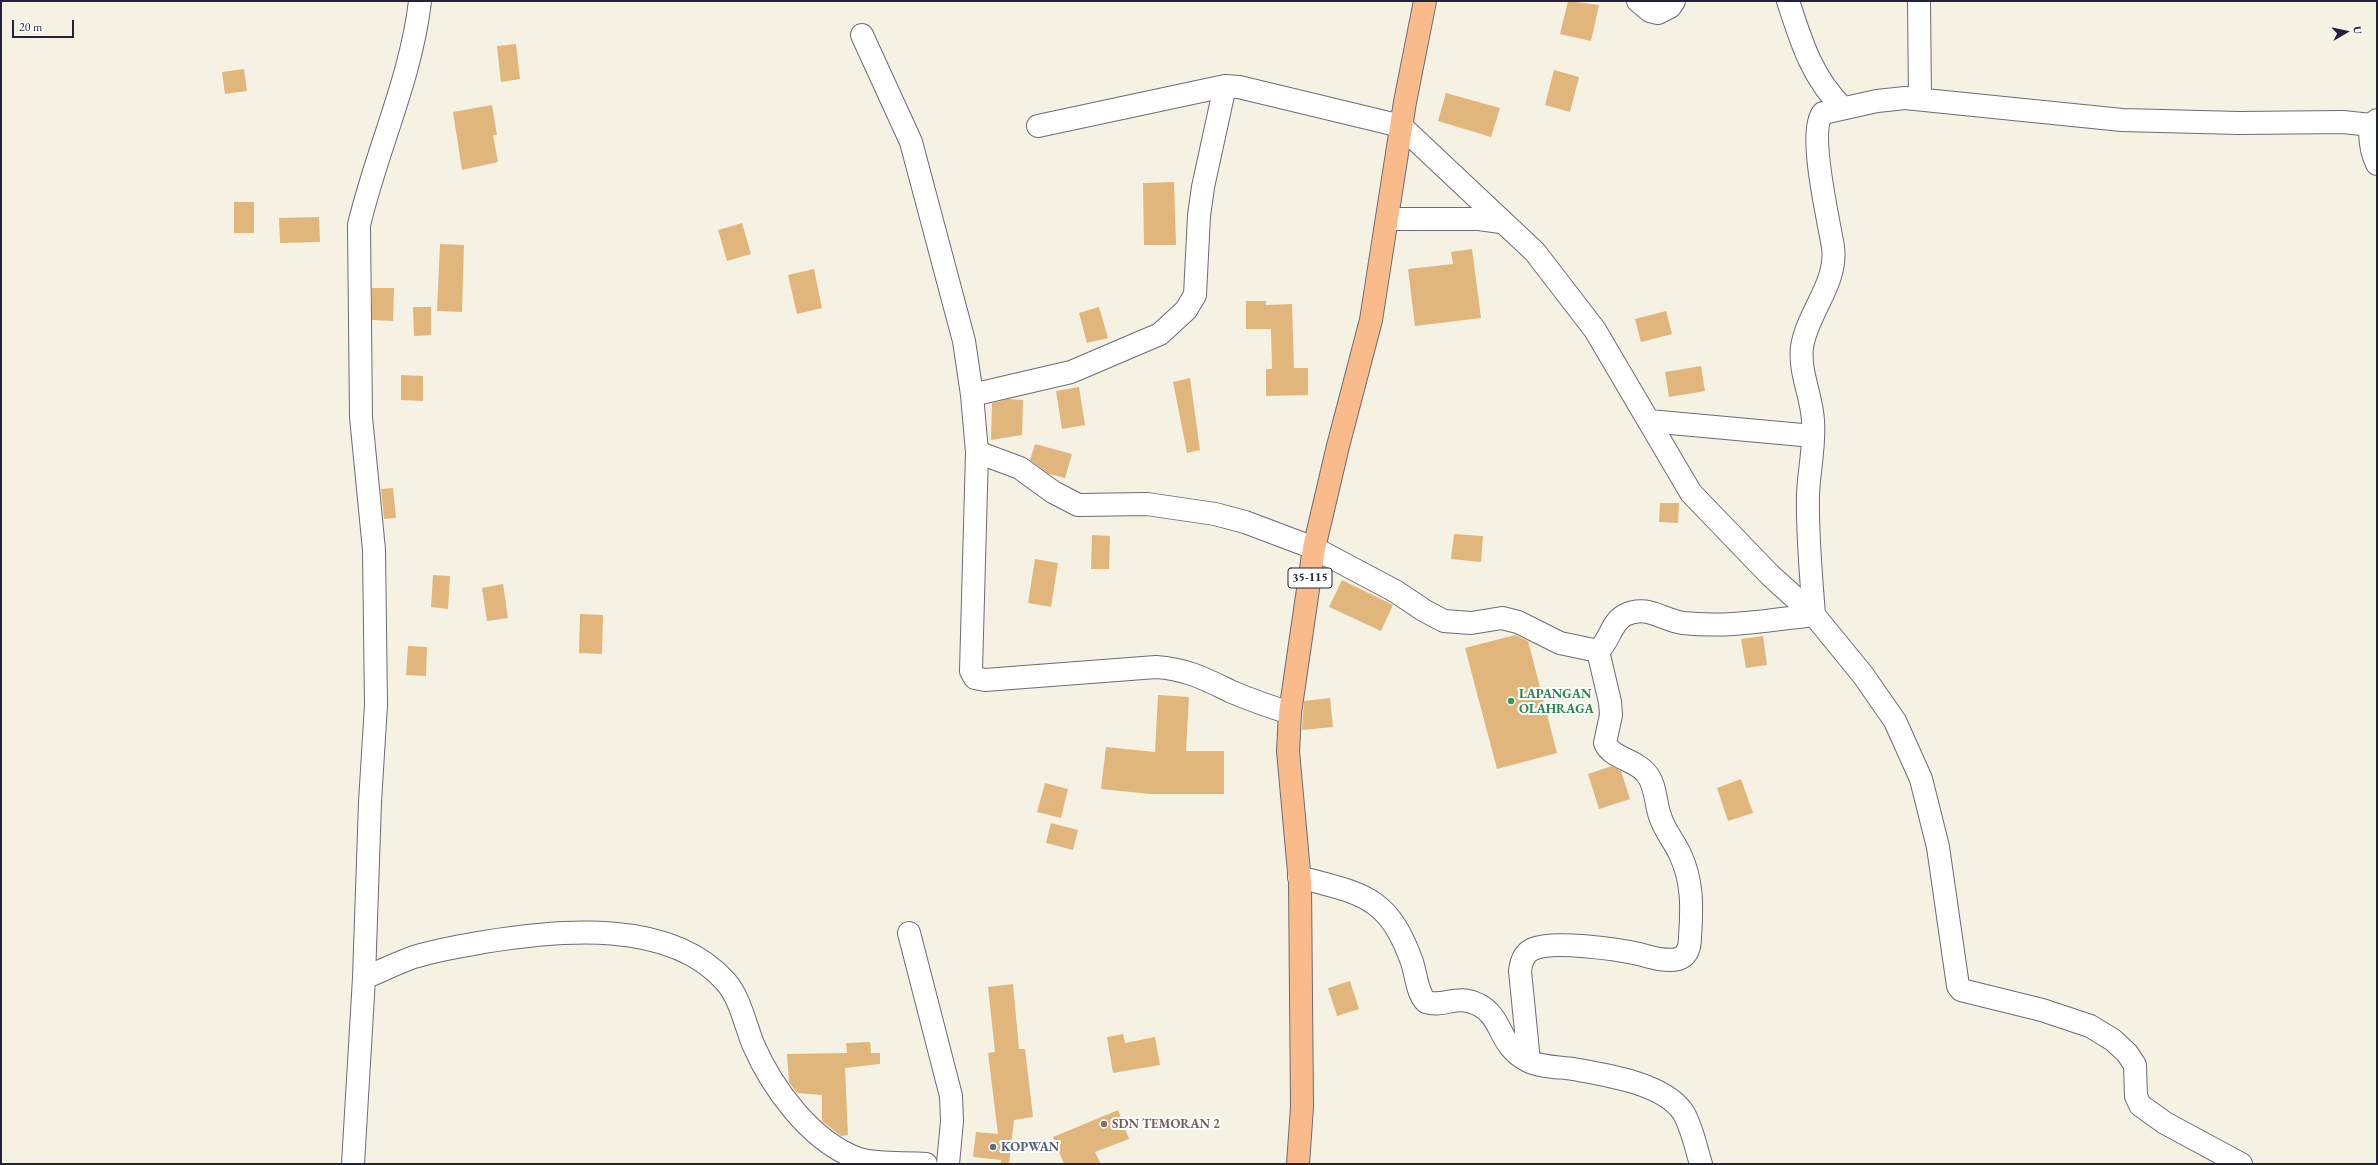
<!DOCTYPE html>
<style>
body{margin:0}
#map{position:relative;width:2378px;height:1165px;overflow:hidden;background:#f5f2e3;font-family:"EB Garamond",serif}
canvas{display:block}
.frame{position:absolute;inset:0;border:2px solid #22223b;pointer-events:none}
.north{position:absolute;left:2326px;top:12px;width:40px;height:40px;-webkit-text-stroke:3px #fff;paint-order:stroke;rotate:81deg;font-size:11px;font-weight:700;line-height:16px;text-align:center;color:#22223b}
.north::after{content:'';display:block;margin:auto;width:14px;height:18px;background:#22223b;clip-path:polygon(50% 0,100% 100%,50% 72%,0 100%)}
.scale{position:absolute;left:12px;top:20px;width:62px;height:18px;box-sizing:border-box;border:2px solid #22223b;border-top:0;padding-left:5px;font-size:12px;line-height:14px;white-space:nowrap;color:#22223b;-webkit-text-stroke:3px #fff;paint-order:stroke}
</style>
<div id="map">
<canvas width="2378" height="1165"></canvas>
<div class="frame"></div>
<div class="north">U</div>
<div class="scale">20 m</div>
</div>
<script>
const g = document.querySelector('canvas').getContext('2d');
g.lineJoin = 'round';
function paint(path, color) { g.fillStyle = color; g.fill(path, 'evenodd'); }
function strokePath(path, color, width, dash) { g.strokeStyle = color; g.lineWidth = width; g.lineCap = dash ? 'butt' : 'round'; g.setLineDash(dash || []); g.stroke(path); }
function write(font, color, halo, rows, align = 'center') {
  g.font = font + ' "EB Garamond",serif'; g.lineWidth = 4; g.setLineDash([]); g.textBaseline = 'middle'; g.strokeStyle = halo; g.fillStyle = color; for (const [text, x, y, turn = 0] of rows) {
    g.save(); g.translate(x, y); g.rotate((+turn || 0) * Math.PI / 180); g.textAlign = isNaN(turn) ? turn : align; if (halo) g.strokeText(text, 0, 0); g.fillText(text, 0, 0); g.restore();
  }
}
paint(new Path2D(`
 M1568,1L1599,5L1591,41L1560,34Z
 M516,44L520,79L501,82L497,46Z
 M244,69L247,91L225,94L222,72Z
 M1554,70L1579,77L1570,112L1545,105Z
 M1446,93L1500,108L1491,137L1438,121Z
 M492,105L497,135H493L498,162L462,170L453,112Z
 M1174,182L1176,245H1144L1143,183Z
 M234,202H254V233H234Z
 M319,217L320,242L280,243L279,218Z
 M742,223L751,254L727,261L718,230Z
 M440,244L464,245L462,312L437,311Z
 M1472,249L1481,318L1415,326L1408,269L1453,264L1451,252Z
 M814,269L822,308L797,314L788,275Z
 M372,288H394L393,321L372,320Z
 M1246,301H1266V305L1292,304L1294,368H1308V395L1266,396V369H1272L1271,329H1246Z
 M413,307H431V335L414,336Z
 M1099,307L1108,338L1087,343L1079,313Z
 M1666,311L1672,334L1641,342L1635,319Z
 M1701,366L1705,391L1669,397L1665,372Z
 M401,375L423,376V401L401,400Z
 M1190,378L1200,450L1187,453L1173,382Z
 M1079,387L1085,425L1062,429L1056,391Z
 M1008,399L1023,400L1022,435L991,440L992,403Z
 M1035,444L1072,454L1065,478L1049,474L1030,460Z
 M393,488L396,518L384,519L381,489Z
 M1660,503H1679L1678,523L1659,522Z
 M1454,534L1483,536L1481,562L1451,559Z
 M1092,535L1110,536L1109,569H1091Z
 M1035,559L1058,563L1051,607L1028,603Z
 M433,575L450,576L448,609L431,607Z
 M1342,580L1393,605L1381,631L1329,607Z
 M503,584L508,618L487,621L482,588Z
 M580,614L603,615L602,654L579,653Z
 M1515,635L1528,641L1557,753L1497,769L1465,648Z
 M1763,636L1767,665L1746,668L1741,639Z
 M408,646L427,647L426,676L406,675Z
 M1158,695L1189,697L1186,751H1224V794H1151L1101,789L1106,747L1155,752Z
 M1330,698L1333,727L1302,730L1304,701Z
 M1612,766L1621,771L1630,799L1599,809L1588,774Z
 M1741,779L1753,813L1728,821L1717,788Z
 M1045,783L1068,789L1061,818L1037,812Z
 M1051,823L1078,830L1073,850L1046,843Z
 M1350,981L1359,1009L1337,1016L1328,988Z
 M1013,984L1019,1049H1025L1033,1117L1014,1120L1009,1164H1001V1160L973,1157L976,1132L998,1134L988,1053L995,1052L988,987Z
 M1123,1034L1125,1043L1155,1037L1160,1065L1113,1073L1107,1037Z
 M870,1042L871,1053H880V1064L845,1068L848,1135L841,1136L822,1121V1095L797,1093L789,1082L787,1054L847,1053L846,1043Z
 M1118,1110L1129,1139L1095,1152L1101,1164H1064L1053,1137Z`), '#e1b67c');
const minor = new Path2D(`
 M1638,1L1650,11L1658,13L1670,7L1674,1
 M1788,1C1801,41 1812,78 1843,108
 M1919,1L1920,98
 M862,35L911,142L964,341L972,395L977,452L971,671L975,678L985,680L1156,667C1187,669 1205,679 1232,692C1251,700 1271,707 1290,713
 M2377,120L2371,125C2369,139 2371,151 2377,164
 M1038,126L1225,86L1239,87L1401,126L1535,252L1595,330L1691,493L1770,575L1814,615L1863,675L1895,721L1921,779L1938,847L1958,986L1961,990L2042,1010L2090,1026L2113,1040L2127,1053L2135,1065L2136,1096L2140,1105L2165,1123L2241,1164
 M1387,219H1479L1501,222
 M972,395L1071,372L1160,334L1186,310L1195,295L1199,216L1203,187L1225,86
 M1649,421L1813,436
 M977,452L1020,468L1053,492L1078,505L1147,504L1215,514L1245,522L1314,548L1395,591L1425,611L1444,621L1471,623L1502,618L1518,622L1560,643L1598,651C1610,641 1611,622 1625,615C1647,604 1662,620 1683,623C1727,628 1771,620 1814,615C1811,574 1807,534 1808,494C1809,470 1815,445 1813,421C1812,396 1799,373 1802,347C1807,313 1838,283 1833,247C1829,221 1807,131 1823,113L1877,101L1905,98L2122,120L2239,123L2343,122L2371,125
 M1299,877C1362,894 1388,895 1412,962C1416,974 1417,993 1426,1002C1445,1008 1457,993 1479,1005C1503,1017 1498,1046 1528,1061C1540,1067 1559,1067 1573,1069C1606,1075 1663,1083 1683,1112C1692,1127 1696,1148 1701,1164
 M909,933L951,1096L952,1121L948,1164
 M364,978C381,971 397,963 414,957C437,950 461,946 484,942C558,930 670,918 726,982C740,998 745,1024 753,1044C772,1088 811,1142 859,1159C879,1165 905,1162 926,1164
 M1529,1061L1520,971C1521,962 1524,953 1533,949C1553,940 1616,949 1639,954C1651,957 1665,962 1678,959C1688,956 1690,946 1690,937C1692,907 1693,882 1680,854C1674,841 1664,830 1660,816C1655,802 1656,784 1646,773C1636,760 1611,758 1605,743L1611,715L1610,702L1598,651
 M353,1164L364,978L370,802L376,705L374,550L361,417L359,225C377,149 411,79 420,1`);
const major = new Path2D(`
 M1298,1164L1302,1107L1300,883L1288,751L1290,713L1314,548L1338,446L1371,320L1405,102L1425,1`);
strokePath(minor, '#6c6b76', 24);
strokePath(major, '#6c6b76', 24);
strokePath(minor, '#fff', 22);
strokePath(major, '#fabb8b', 22);
for (const [x, y, r, color] of [
 [1511,701,4,"#2e9e5b"],
 [1104,1124,4,"#8d6e63"],
 [993,1147,4,"#5c6f8a"]
]) { const dot = new Path2D(); dot.arc(x, y, r, 0, 2 * Math.PI); g.fillStyle = color; g.fill(dot); strokePath(dot, '#fff', 1.5); }
for (const [x, y, w] of [
 [1310,578,44]
]) { const box = new Path2D(); box.roundRect(x - w / 2, y - 10, w, 20, 3); g.fillStyle = '#fff'; g.fill(box); strokePath(box, '#22223b', 1); }
write('bold 12px', '#22223b', null, [
 ["35-115",1310,578]
]);
write('bold 13px', '#27864d', '#fff', [
 ["LAPANGAN",1519,694],
 ["OLAHRAGA",1519,709]
], 'left');
write('bold 13px', '#785e54', '#fff', [
 ["SDN TEMORAN 2",1112,1124]
], 'left');
write('bold 13px', '#4e5e75', '#fff', [
 ["KOPWAN",1001,1147]
], 'left');
</script>
